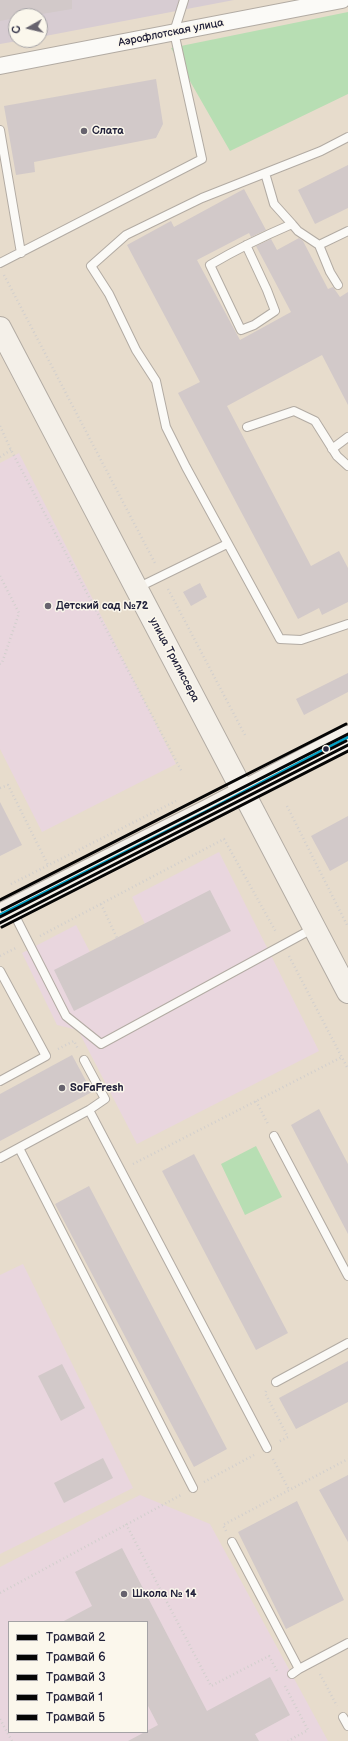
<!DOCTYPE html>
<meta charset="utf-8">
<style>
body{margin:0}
#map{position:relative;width:348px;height:1741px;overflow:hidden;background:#e7dccc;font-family:"Balsamiq Sans",sans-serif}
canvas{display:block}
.legend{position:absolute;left:8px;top:1621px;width:140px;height:112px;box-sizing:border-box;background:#fbf7ec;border:1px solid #a4a2a5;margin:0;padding:5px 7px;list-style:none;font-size:12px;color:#22223b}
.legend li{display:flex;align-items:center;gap:8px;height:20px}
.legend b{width:20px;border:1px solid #a4a2a5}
.north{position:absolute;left:8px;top:8px;width:40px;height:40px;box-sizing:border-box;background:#fbf7ec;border:1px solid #a4a2a5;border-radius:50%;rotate:262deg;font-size:11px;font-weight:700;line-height:16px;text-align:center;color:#22223b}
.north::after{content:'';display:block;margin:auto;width:14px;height:18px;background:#67636e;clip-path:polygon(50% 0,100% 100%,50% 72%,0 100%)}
</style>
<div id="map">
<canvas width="348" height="1741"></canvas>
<ul class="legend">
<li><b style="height:5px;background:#050505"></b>Трамвай 2</li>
<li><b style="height:5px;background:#050505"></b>Трамвай 6</li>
<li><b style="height:5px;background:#050505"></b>Трамвай 3</li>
<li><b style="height:5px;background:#050505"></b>Трамвай 1</li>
<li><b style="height:5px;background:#050505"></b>Трамвай 5</li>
</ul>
<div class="north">С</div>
</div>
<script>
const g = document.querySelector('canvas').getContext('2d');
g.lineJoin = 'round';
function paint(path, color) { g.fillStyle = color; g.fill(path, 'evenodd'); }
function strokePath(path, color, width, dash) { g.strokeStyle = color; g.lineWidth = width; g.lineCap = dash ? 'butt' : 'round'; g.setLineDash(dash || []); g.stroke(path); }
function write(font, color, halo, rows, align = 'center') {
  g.font = font + ' "Balsamiq Sans",sans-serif'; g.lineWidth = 3; g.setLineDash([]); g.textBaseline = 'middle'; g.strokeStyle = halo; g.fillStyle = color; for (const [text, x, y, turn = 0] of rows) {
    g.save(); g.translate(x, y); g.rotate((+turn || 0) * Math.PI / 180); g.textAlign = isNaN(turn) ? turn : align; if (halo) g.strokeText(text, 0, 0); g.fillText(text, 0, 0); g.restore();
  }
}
paint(new Path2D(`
 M19,453L176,764L42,832L0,749V463Z
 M219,852L319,1051L137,1144L78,1030L57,1025L22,953L76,925L90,952L145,924L132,897Z
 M23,1264L133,1488L0,1554V1275Z
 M140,1495L210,1524L328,1741H0V1567ZM9,1622H147V1732H9Z`), '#e9d6de');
paint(new Path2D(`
 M0,0H234L40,37V16H16V40H23L0,44Z`), '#d7ccd2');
paint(new Path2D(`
 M348,12V94L230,151L171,48Z
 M256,1146L282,1197L245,1215L221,1164Z`), '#b7deb3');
paint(new Path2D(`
 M0,0H72V9L30,16H16V18L0,21Z
 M156,79L163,124L156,138L34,162L35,172L16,175L4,106Z
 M348,165V208L315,224L298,190Z
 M244,189L266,230L251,237L249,233L197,260L240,340L291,312L256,246L271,239L277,250L299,238L303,241L328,289L333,287L340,297L348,292V405L322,355L227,406L311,566L339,551L348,568V602L322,615L319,608L298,619L178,393L200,382L127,245L171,221L174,227Z
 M200,583L207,597L191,606L183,592Z
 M348,673V692L304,715L296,699Z
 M0,802L22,845L0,856Z
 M348,816V861L330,871L311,836Z
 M210,890L231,931L74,1011L54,970Z
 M72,1055L92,1092L0,1141V1094Z
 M319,1109L348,1164V1234L291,1125Z
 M194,1154L288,1333L256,1350L162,1171Z
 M89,1186L227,1449L194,1467L55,1204Z
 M348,1361V1402L296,1429L279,1398Z
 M62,1364L85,1408L61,1421L38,1376Z
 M103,1458L113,1478L64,1503L54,1483Z
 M348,1475V1542L319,1490Z
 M297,1501L344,1600L286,1629L238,1532Z
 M122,1548L207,1711L270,1677L290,1715L255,1734L259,1741H128L158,1725L147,1704V1622H62L92,1606L75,1572Z`), '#d2c9c9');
const lane = new Path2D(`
 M0,130L21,253
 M348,137L321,151L202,198L126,235L91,266L109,294L136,350L156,381L166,427L186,467L280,639L301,640L348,624
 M292,224L298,231L319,245L330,272L338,285
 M246,245L267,290L275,311L254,325L241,330L210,265C237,249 264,236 292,224L274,204L265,173
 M319,245L348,231
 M0,263L202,159L174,32L184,0
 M247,427L294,411L315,421L337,456L348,466
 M332,449L348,437
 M137,588L227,544
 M12,910L66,1016L101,1044L314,928
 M0,971L46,1056L0,1081
 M89,1110L267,1448
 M274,1136L348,1276
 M19,1148L193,1488
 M0,1158L89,1110L105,1099L84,1060
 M276,1382L348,1343
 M232,1542L299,1669L348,1643
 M292,1674L299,1669
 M343,1717L348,1726`);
const street = new Path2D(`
 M0,66L342,0`);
const secondary = new Path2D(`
 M0,328L348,992
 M0,915L207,811L348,737`);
strokePath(lane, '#b2aba3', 10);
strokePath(street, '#b2aba3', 18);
strokePath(secondary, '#b2aba3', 24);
strokePath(new Path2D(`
 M4,275L156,565
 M0,426L11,450L182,772
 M0,457L11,450
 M0,576L19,613L2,663L0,664
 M168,589L246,737
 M0,788L8,785L48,865
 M287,806L348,927
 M11,884L176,801
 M101,904L117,938
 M40,936L224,839L276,932
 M0,956L16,948
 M289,956L348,1069
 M58,1049L74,1041L78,1049
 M256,1101L268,1124
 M133,1164L342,1057
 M266,1391L265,1393L288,1437L278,1442
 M273,1459L289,1490
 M204,1482L254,1455
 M126,1524L211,1686L269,1656L278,1673
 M226,1531L223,1525L348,1459
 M0,1593L181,1495
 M320,1674L337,1706
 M285,1686L308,1730L288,1741
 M0,1719L12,1741`), '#d2cfcd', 2.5, [1, 3]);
strokePath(lane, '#fbfaf7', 8);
strokePath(street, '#fbfaf7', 16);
strokePath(secondary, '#f4f0e9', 22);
strokePath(new Path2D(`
 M0,915L207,811L348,737`), '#02a2c7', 3);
strokePath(new Path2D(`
 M0,923L348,745`), '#050505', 3);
strokePath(new Path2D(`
 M2,927L348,751`), '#050505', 3);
strokePath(new Path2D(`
 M0,917L346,741`), '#050505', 3);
strokePath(new Path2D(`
 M2,910L348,734`), '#050505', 3);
strokePath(new Path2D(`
 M0,900L346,724`), '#050505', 3);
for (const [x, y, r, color] of [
 [84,131,4,"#67636e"],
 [48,606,4,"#67636e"],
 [326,749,3.5,"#22223b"],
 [62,1088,4,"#67636e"],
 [124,1594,4,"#67636e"]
]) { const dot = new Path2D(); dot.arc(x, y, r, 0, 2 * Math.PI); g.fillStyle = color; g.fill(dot); strokePath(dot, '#fbf7ec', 1.5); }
write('11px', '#22223b', '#fbf7ec', [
 ["Аэрофлотская улица",171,33,-11],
 ["улица Трилиссера",174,660,62]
]);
write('bold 11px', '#22223b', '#fbf7ec', [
 ["Слата",92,131],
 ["Детский сад №72",56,606],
 ["SoFaFresh",70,1088],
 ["Школа № 14",132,1594]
], 'left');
</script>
